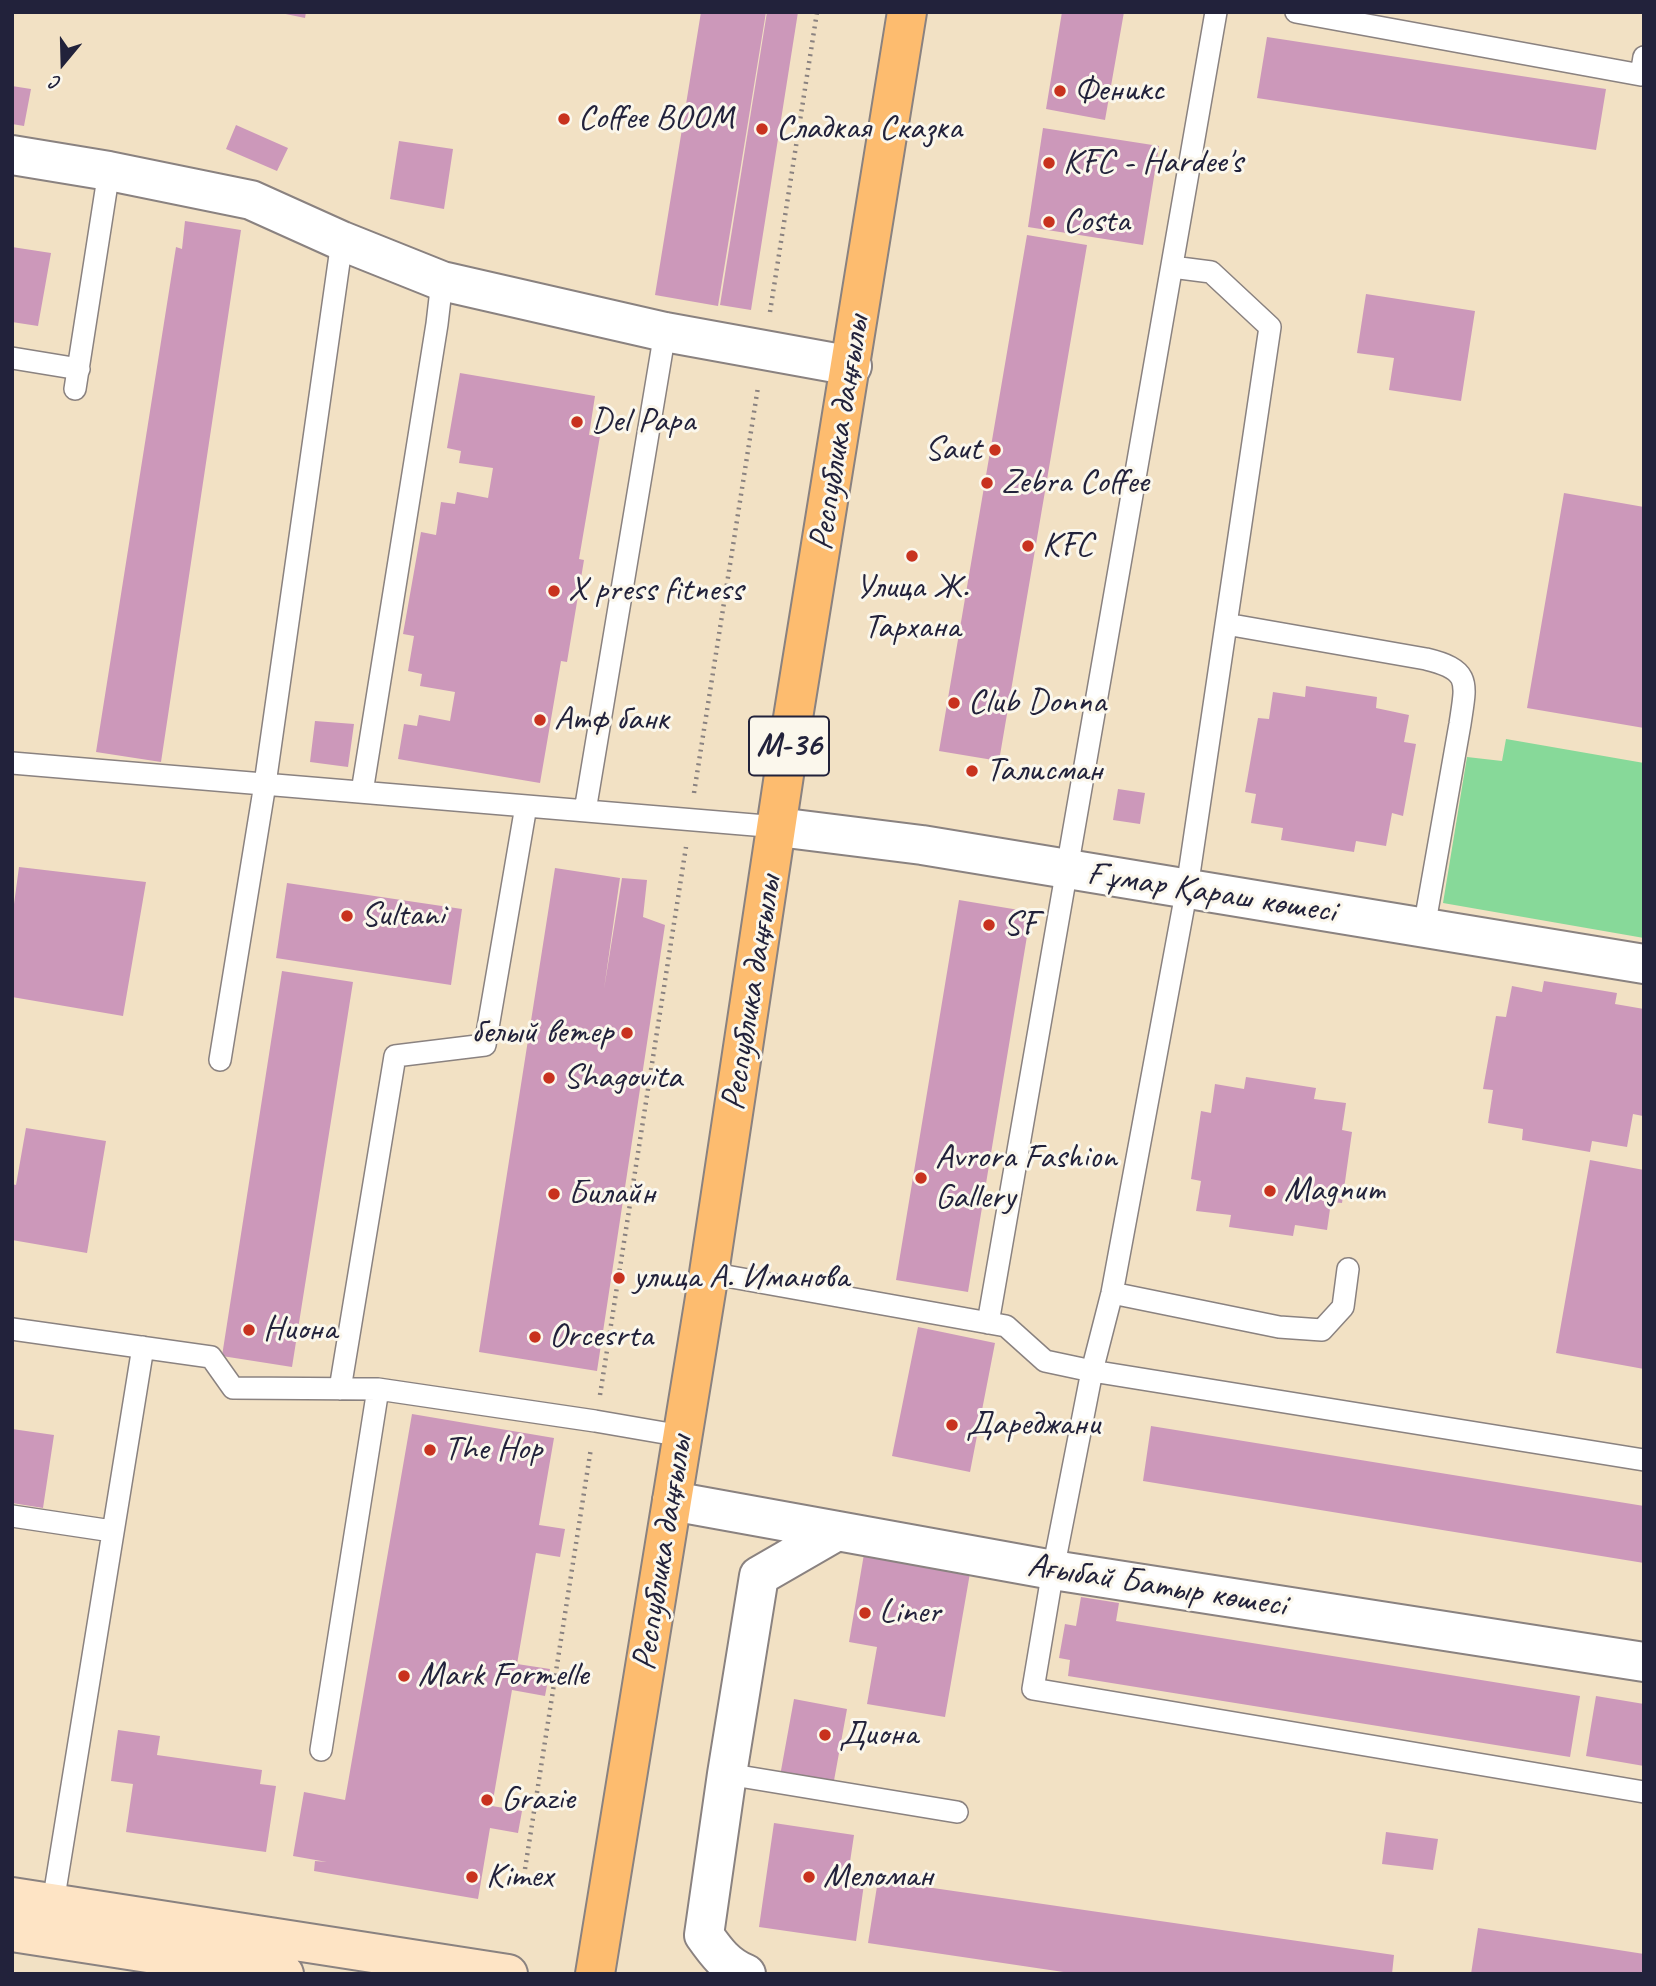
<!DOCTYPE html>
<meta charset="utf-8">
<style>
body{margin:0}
#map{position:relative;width:1656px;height:1986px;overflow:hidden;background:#f2e1c4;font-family:Caveat,sans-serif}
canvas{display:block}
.frame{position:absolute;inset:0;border:14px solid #22223b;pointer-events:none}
.north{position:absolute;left:28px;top:28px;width:70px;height:70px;-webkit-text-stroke:5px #fbf7ec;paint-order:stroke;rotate:199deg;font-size:19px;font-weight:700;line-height:28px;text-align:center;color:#22223b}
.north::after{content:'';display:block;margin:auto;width:24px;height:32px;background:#22223b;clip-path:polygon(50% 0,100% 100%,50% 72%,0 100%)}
</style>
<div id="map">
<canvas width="1656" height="1986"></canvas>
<div class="frame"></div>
<div class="north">С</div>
</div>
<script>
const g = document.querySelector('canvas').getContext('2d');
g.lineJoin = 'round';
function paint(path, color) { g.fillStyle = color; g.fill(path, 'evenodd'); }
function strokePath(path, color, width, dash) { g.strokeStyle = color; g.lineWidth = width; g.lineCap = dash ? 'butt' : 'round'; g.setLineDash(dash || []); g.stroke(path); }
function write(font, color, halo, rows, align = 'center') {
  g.font = font + ' Caveat,sans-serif'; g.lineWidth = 6; g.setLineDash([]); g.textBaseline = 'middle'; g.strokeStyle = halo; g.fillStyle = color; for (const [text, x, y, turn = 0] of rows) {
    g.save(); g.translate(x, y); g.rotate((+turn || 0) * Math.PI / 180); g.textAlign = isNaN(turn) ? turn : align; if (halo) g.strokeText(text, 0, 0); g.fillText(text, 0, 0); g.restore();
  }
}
paint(new Path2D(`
 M1506,739L1644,763V938L1443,903L1467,757L1502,761Z`), '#87d999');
paint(new Path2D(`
 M276,12H306L305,18Z
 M701,12H766L718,306L655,295Z
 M767,12H798L751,310L720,305Z
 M1062,12H1124L1105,120L1046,109Z
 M1267,37L1606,89L1596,150L1257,98Z
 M12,86L31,89L24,126L12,124Z
 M236,125L288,148L277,171L226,149Z
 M1043,128L1159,146L1143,245L1028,227Z
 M399,141L453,149L444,209L390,199Z
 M185,221L241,230L161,762L96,752L176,247L182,249Z
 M1027,235L1087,245L999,761L939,751Z
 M12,247L51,253L38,326L12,322Z
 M1366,294L1475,311L1461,401L1389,390L1394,358L1357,353Z
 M460,373L595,396L589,435L600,436L579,559L584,560L567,662L561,661L540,783L398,759L404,724L417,726L419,715L450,721L455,692L420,686L422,674L408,671L414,636L403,634L421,532L436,535L441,502L455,504L457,492L488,498L493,468L459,463L461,451L447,448Z
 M1564,493L1644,507V728L1527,708Z
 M1306,686L1377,697L1376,708L1409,715L1404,742L1416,744L1403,816L1392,813L1386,846L1356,841L1354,852L1281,840L1283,828L1251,823L1256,794L1245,792L1258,718L1269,719L1273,692L1305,697Z
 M315,721L354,724L348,767L310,762Z
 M1118,789L1145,793L1140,824L1113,820Z
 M19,867L146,882L123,1016L12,997V919Z
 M555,868L620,878L604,989L622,878L647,880L643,917L665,925L597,1371L479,1352Z
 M287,883L462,909L451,985L276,958Z
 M959,900L1031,912L968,1292L896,1280Z
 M282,971L353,982L292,1367L222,1356Z
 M1544,981L1617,993L1615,1004L1644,1009V1114L1643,1116L1633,1114L1627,1147L1592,1141L1590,1152L1522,1140L1523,1129L1488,1123L1493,1090L1483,1089L1496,1016L1506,1017L1512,986L1542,992Z
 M1246,1077L1316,1088L1314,1099L1346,1103L1342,1130L1352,1132L1342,1203L1331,1202L1327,1230L1295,1225L1293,1236L1229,1227L1231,1215L1196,1211L1201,1181L1191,1179L1201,1111L1211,1113L1215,1084L1244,1089Z
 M26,1128L106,1141L87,1253L12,1240V1184L16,1185Z
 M1590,1160L1644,1170V1369L1556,1353Z
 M918,1327L995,1343L970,1472L892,1456Z
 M412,1414L554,1438L539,1525L565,1529L560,1557L536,1553L517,1664L550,1669L545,1696L512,1690L492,1806L522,1811L518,1833L490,1828L478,1899L314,1871L315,1861L327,1862L293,1856L304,1792L345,1800Z
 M1151,1426L1644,1506V1563L1143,1481Z
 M12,1429L54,1435L43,1508L12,1503Z
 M864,1554L970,1573L945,1717L867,1704L877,1647L849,1642Z
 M1081,1597L1119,1603L1116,1621L1580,1696L1570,1757L1068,1676L1070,1660L1059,1658L1065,1624L1076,1626Z
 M1596,1696L1644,1704V1766L1586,1756Z
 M794,1699L847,1709L833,1786L780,1776Z
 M118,1730L160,1736L157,1755L262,1770L260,1784L276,1786L266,1852L126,1832L133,1784L111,1781Z
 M774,1823L854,1835L847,1882L864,1884L856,1941L759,1927Z
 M1386,1832L1438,1839L1433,1870L1382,1864Z
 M878,1880L1394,1955L1392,1974H1077L868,1943Z
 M1478,1928L1644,1954V1974H1471Z`), '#cc98ba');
const service = new Path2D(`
 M1296,12L1641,75L1644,57
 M1172,267L1211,272L1270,327L1187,888L1112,1293L1092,1371L1053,1570L1033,1689L1644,1792
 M12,358L79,369
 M75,389L109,171
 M1226,624L1426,659C1472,670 1466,683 1460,724L1424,928
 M12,763L778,827
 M362,792L437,324L442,281
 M585,811L665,332
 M220,1060L265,784L342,241
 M709,1273L1006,1326L1045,1361L1092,1371L1644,1460
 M1112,1293L1279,1327L1322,1330L1343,1307L1348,1269
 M988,1323L1216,12
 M12,1329L211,1357L233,1388L378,1389L595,1421L682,1436
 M340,1389L395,1056L485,1045L526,806
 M12,1516L112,1531
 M321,1750L378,1389
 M727,1774L957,1812
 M53,1903L143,1347`);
const minor = new Path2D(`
 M12,155L109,171L251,200L342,241L442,281L665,332L852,366
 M778,827L922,845L1644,964
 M672,1501L1053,1570L1644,1662
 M746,1974C726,1966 716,1952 704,1935L727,1774L759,1576L837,1531`);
const secondary = new Path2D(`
 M12,1897L508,1974
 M12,1932L284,1974`);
const primary = new Path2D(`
 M595,1974L709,1273L787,755L907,12`);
strokePath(service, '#8a8280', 24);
strokePath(minor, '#8a8280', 42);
strokePath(secondary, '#8a8280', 42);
strokePath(primary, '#8a8280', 42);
strokePath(new Path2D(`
 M770,312L817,12
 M694,793L758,387
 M600,1395L686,847
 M525,1869L591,1448`), '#8a8280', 4.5, [2, 5]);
strokePath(service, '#fff', 21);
strokePath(minor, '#fff', 38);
strokePath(secondary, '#fee4c5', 38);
strokePath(primary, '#fdbc6f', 38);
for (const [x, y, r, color] of [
 [1060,91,7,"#c8321e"],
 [564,119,7,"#c8321e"],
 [762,129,7,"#c8321e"],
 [1049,163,7,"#c8321e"],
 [1049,222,7,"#c8321e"],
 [577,422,7,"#c8321e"],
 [995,450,7,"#c8321e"],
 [987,483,7,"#c8321e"],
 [1028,546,7,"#c8321e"],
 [912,556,7,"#c8321e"],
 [554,591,7,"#c8321e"],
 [954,703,7,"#c8321e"],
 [540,720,7,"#c8321e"],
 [972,771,7,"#c8321e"],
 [347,916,7,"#c8321e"],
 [989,925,7,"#c8321e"],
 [627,1033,7,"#c8321e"],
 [549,1078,7,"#c8321e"],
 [921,1178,7,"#c8321e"],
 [1270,1191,7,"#c8321e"],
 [554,1194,7,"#c8321e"],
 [619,1278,7,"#c8321e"],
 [249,1330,7,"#c8321e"],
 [535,1337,7,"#c8321e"],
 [952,1425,7,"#c8321e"],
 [430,1450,7,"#c8321e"],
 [865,1613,7,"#c8321e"],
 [404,1676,7,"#c8321e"],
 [825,1735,7,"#c8321e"],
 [487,1800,7,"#c8321e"],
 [472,1877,7,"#c8321e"],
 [809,1877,7,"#c8321e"]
]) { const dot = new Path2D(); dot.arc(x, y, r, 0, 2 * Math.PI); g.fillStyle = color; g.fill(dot); strokePath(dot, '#fbf7ec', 2.5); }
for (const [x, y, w] of [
 [789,746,80]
]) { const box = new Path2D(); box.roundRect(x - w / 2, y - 29.5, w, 59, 5); g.fillStyle = '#fbf7ec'; g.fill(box); strokePath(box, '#22223b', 2); }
write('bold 33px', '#22223b', null, [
 ["M-36",789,746]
]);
write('35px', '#22223b', '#fbf7ec', [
 ["Феникс",1074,91],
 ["Coffee BOOM",578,119],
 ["Сладкая Сказка",776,129],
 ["KFC - Hardee's",1063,163],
 ["Costa",1063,222],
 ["Del Papa",591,422],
 ["Saut",981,450,"right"],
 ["Zebra Coffee",1001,483],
 ["KFC",1042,546],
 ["Улица Ж.",912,588,"center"],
 ["Тархана",912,628,"center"],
 ["X press fitness",568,591],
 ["Club Donna",968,703],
 ["Атф банк",554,720],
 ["Талисман",986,771],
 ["Sultani",361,916],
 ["SF",1003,925],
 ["белый ветер",613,1033,"right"],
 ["Shagovita",563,1078],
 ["Avrora Fashion",935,1158],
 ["Gallery",935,1198],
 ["Magnum",1284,1191],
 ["Билайн",568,1194],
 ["улица А. Иманова",633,1278],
 ["Ниона",263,1330],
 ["Orcesrta",549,1337],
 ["Дареджани",966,1425],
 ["The Hop",444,1450],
 ["Liner",879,1613],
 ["Mark Formelle",418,1676],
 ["Диона",839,1735],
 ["Grazie",501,1800],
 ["Kimex",486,1877],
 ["Меломан",823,1877]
], 'left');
write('35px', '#22223b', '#fbf7ec', [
 ["Республика даңғылы",840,433,-81],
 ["Ғұмар Қараш көшесі",1211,893,9],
 ["Республика даңғылы",752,993,-81],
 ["Республика даңғылы",663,1553,-81],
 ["Ағыбай Батыр көшесі",1157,1586,9]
]);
</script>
